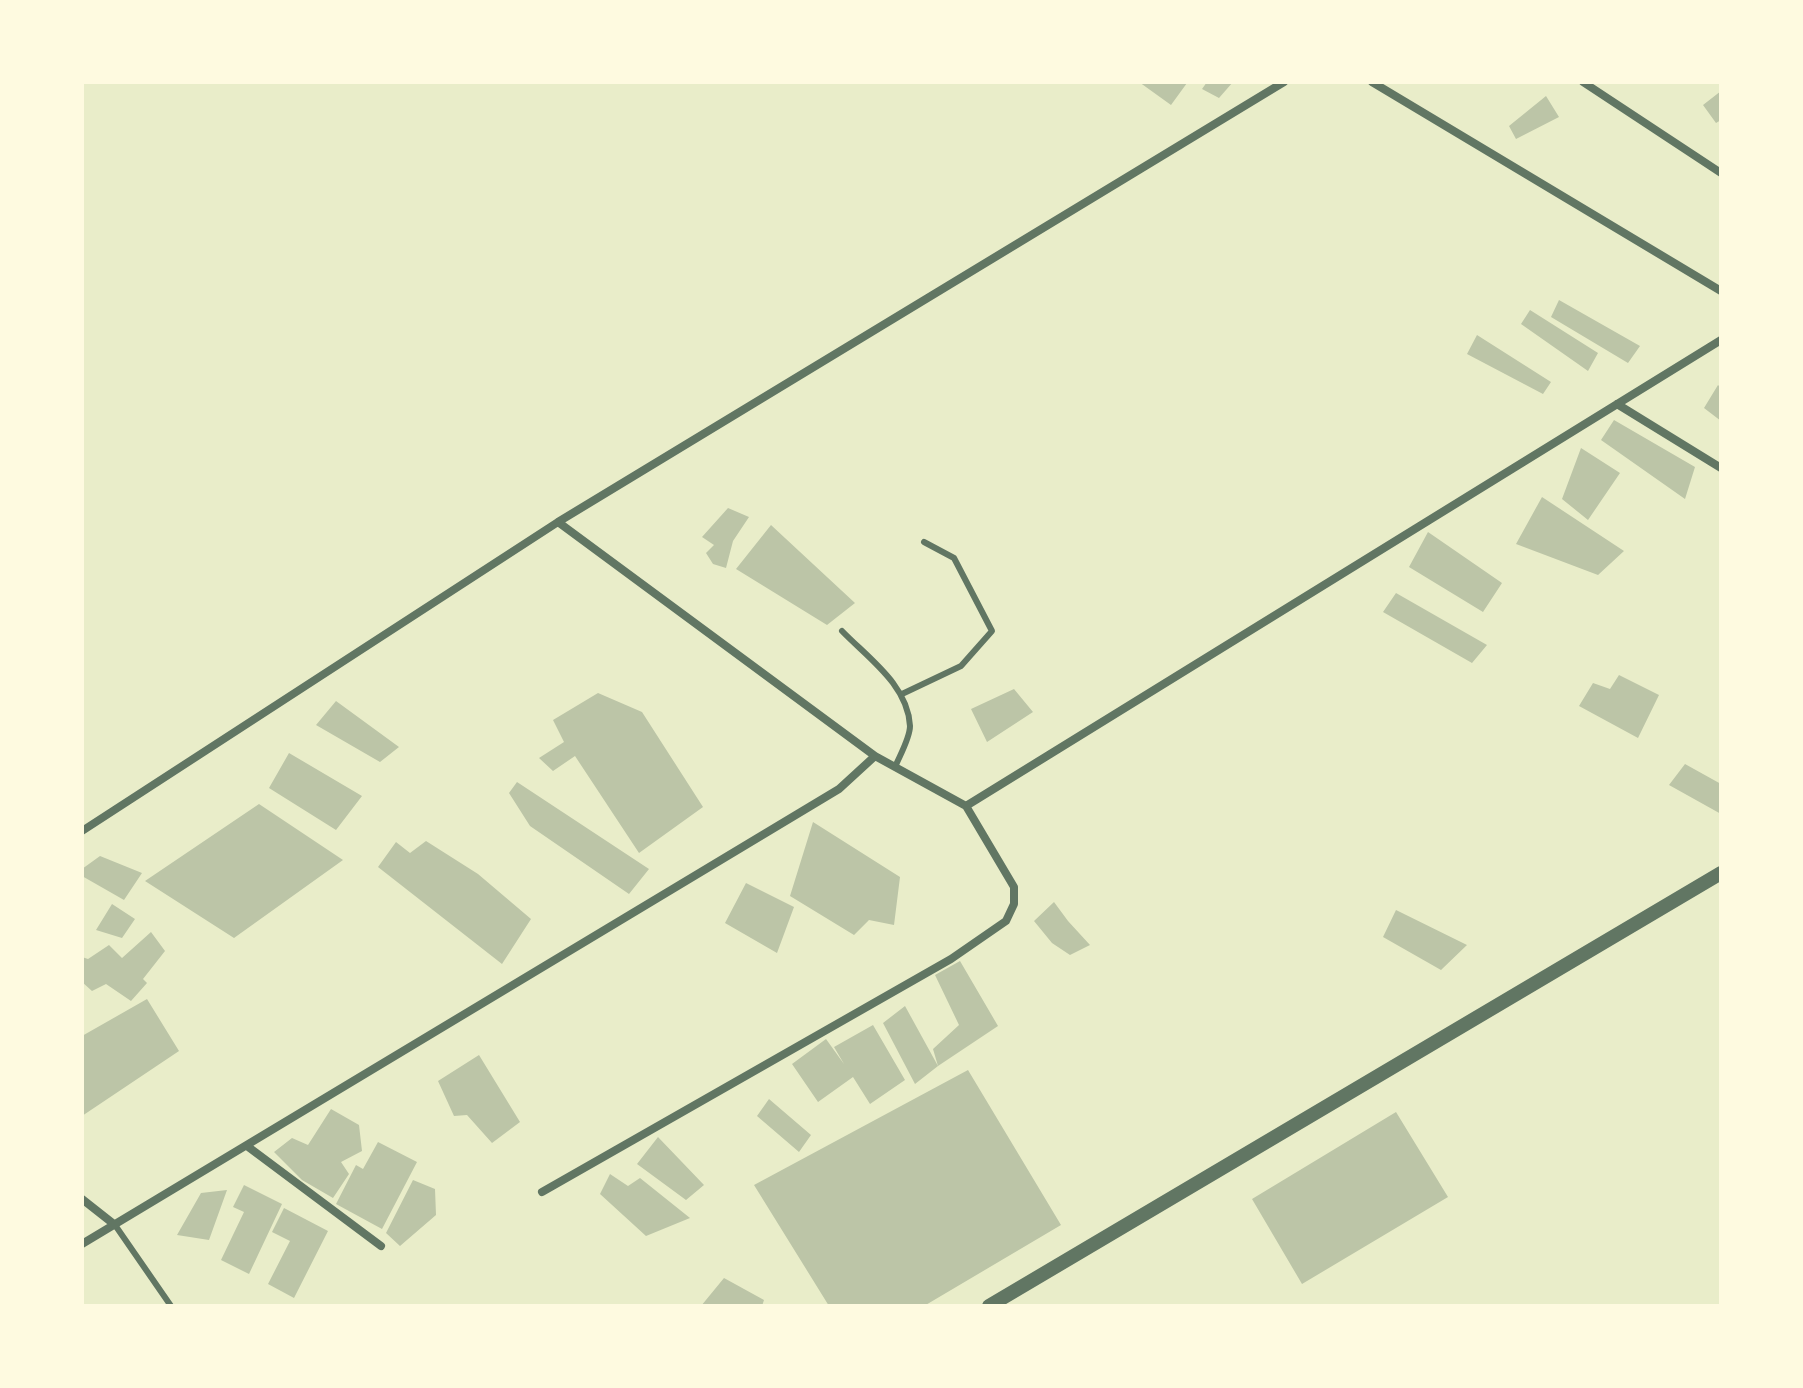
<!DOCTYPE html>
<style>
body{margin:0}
#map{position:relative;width:1803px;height:1388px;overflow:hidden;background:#e9edc9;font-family:"PT Sans Narrow",sans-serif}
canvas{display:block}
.frame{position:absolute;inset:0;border:84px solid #fefae0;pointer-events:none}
</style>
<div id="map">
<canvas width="1803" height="1388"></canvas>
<div class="frame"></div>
</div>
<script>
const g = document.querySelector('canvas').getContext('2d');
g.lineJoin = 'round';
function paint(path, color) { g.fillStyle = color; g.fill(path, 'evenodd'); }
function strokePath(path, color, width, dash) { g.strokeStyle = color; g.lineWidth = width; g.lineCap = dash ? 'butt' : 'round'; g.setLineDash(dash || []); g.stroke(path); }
paint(new Path2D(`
 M1139,82H1185L1187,83L1171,105Z
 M1207,82H1233L1219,98L1202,89Z
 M1721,91V120L1716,123L1703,105Z
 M1546,96L1559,117L1516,139L1509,126Z
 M1559,300L1640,346L1628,363L1551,317Z
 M1530,310L1598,353L1588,371L1521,324Z
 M1477,335L1551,382L1543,394L1467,354Z
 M1718,385L1721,388V421L1704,408Z
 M1614,420L1695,467L1685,499L1601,440Z
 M1581,448L1620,473L1588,520L1562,499Z
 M1542,497L1624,551L1598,575L1516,544Z
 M728,508L749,517L733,541L726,568L713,564L706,553L714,545L702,537Z
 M771,525L855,603L827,625L736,569Z
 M1428,532L1502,583L1483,612L1409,567Z
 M1396,593L1487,645L1472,663L1383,612Z
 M1619,675L1659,695L1638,738L1579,706L1593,683L1610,689Z
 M1014,689L1033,712L987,742L971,709Z
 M598,693L642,712L703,807L639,853L575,756L553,771L539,758L564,742L553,720Z
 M336,701L399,747L380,762L316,725Z
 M289,753L362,796L336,830L269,788Z
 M1685,764L1721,784V814L1669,785Z
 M517,782L649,869L629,894L530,826L509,793Z
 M259,804L343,860L234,938L145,881Z
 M813,822L900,877L894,925L869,920L854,935L790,896Z
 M426,841L478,874L531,919L502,964L378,867L396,842L410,853Z
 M100,856L142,873L124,900L82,876V869Z
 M746,883L794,907L777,953L725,923Z
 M1054,902L1068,921L1090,945L1070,955L1052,943L1034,921Z
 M112,904L135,919L122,938L96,930Z
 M1396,910L1467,945L1441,970L1383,937Z
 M151,932L165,951L143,979L147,983L131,1001L106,984L92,991L82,982V957L88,959L109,945L122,958Z
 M960,961L998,1026L938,1066L933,1049L959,1025L935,975Z
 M147,999L179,1051L82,1116V1036Z
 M905,1006L938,1066L915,1084L883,1023Z
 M873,1025L905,1080L870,1104L853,1077L818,1102L792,1064L826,1039L844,1064L834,1047Z
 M479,1055L520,1122L492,1143L467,1115L454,1116L438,1081Z
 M968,1070L1061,1225L924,1306H829L754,1185Z
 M769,1099L811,1135L799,1152L757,1116Z
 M331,1109L359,1125L362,1151L341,1162L349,1174L333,1198L302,1180L274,1152L292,1138L308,1145Z
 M1396,1112L1448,1197L1302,1284L1252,1199Z
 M658,1137L704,1185L686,1200L637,1164Z
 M378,1142L417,1162L382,1229L336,1204L356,1165L363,1169Z
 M610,1174L628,1186L640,1178L690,1218L646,1236L600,1194Z
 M413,1180L435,1189L436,1215L400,1246L386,1233Z
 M244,1185L282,1204L249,1274L221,1260L244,1212L233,1207Z
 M227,1190L209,1240L177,1235L201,1193Z
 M284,1208L328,1231L294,1298L268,1284L290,1241L272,1232Z
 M724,1278L764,1300L762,1306H701Z`), '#bcc5a7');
strokePath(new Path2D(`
 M842,631C868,658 908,685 910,726C910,738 900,755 895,767
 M902,694L961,666L992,631L954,558L924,542
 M115,1225L171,1306`), '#617663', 6);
strokePath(new Path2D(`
 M1372,82L1721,291
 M1583,82L1721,173
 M1617,404L1721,468
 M966,806L1721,340
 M82,831L558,522L1284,82
 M247,1146L381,1246
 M542,1192L951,959L1006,921L1014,904V887L966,806L875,756L558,522
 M82,1199L115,1225
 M82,1244L839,789L875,756`), '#617663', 8);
strokePath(new Path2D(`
 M989,1306L1721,873`), '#617663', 14);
</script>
